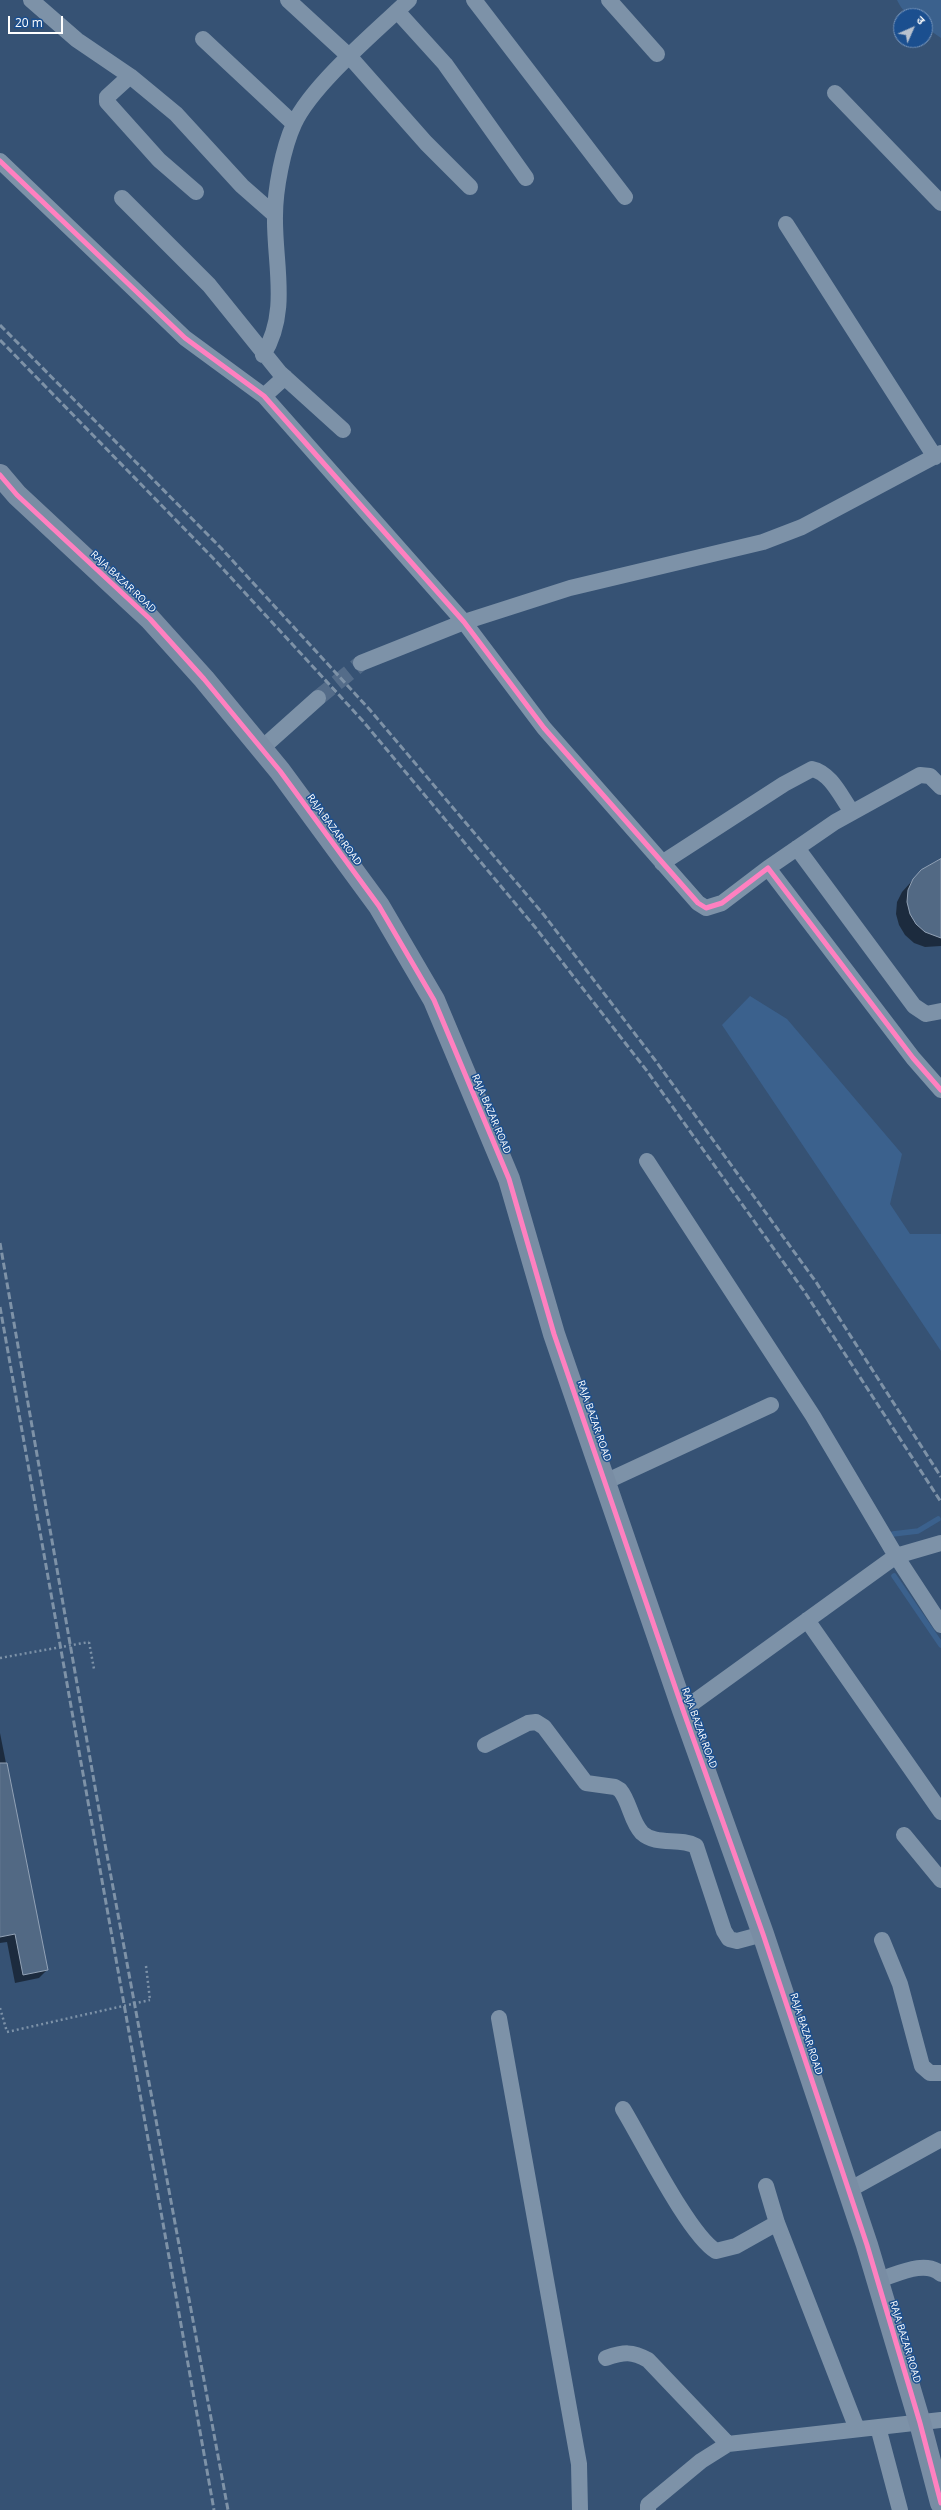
<!DOCTYPE html>
<meta charset="utf-8">
<style>
body{margin:0}
#map{position:relative;width:941px;height:2510px;overflow:hidden;background:#365274;font-family:"Open Sans","Noto Sans Devanagari",sans-serif}
canvas{display:block}
.north{position:absolute;left:893px;top:8px;width:40px;height:40px;box-sizing:border-box;background:#1b4f8f;border:1px solid #7695bc;border-radius:50%;rotate:45deg;font-size:11px;font-weight:700;line-height:16px;text-align:center;color:#fff}
.north::after{content:'';display:block;margin:auto;width:14px;height:18px;background:#b9c2ce;clip-path:polygon(50% 0,100% 100%,50% 72%,0 100%)}
.scale{position:absolute;left:8px;top:16px;width:55px;height:18px;box-sizing:border-box;border:2px solid #fff;border-top:0;padding-left:5px;font-size:12px;line-height:14px;white-space:nowrap;color:#fff;-webkit-text-stroke:3px #1b4f8f;paint-order:stroke}
</style>
<div id="map">
<canvas width="941" height="2510"></canvas>
<div class="north">उ</div>
<div class="scale">20 m</div>
</div>
<script>
const g = document.querySelector('canvas').getContext('2d');
g.lineJoin = 'round';
function paint(path, color) { g.fillStyle = color; g.fill(path, 'evenodd'); }
function strokePath(path, color, width, dash) { g.strokeStyle = color; g.lineWidth = width; g.lineCap = dash ? 'butt' : 'round'; g.setLineDash(dash || []); g.stroke(path); }
function write(font, color, halo, rows, align = 'center') {
  g.font = font + ' "Open Sans",sans-serif'; g.lineWidth = 3; g.setLineDash([]); g.textBaseline = 'middle'; g.strokeStyle = halo; g.fillStyle = color; for (const [text, x, y, turn = 0] of rows) {
    g.save(); g.translate(x, y); g.rotate((+turn || 0) * Math.PI / 180); g.textAlign = isNaN(turn) ? turn : align; if (halo) g.strokeText(text, 0, 0); g.fillText(text, 0, 0); g.restore();
  }
}
paint(new Path2D(`
 M897,0H941V38L925,27V16C909,16 904,14 897,0Z
 M750,996L787,1019L902,1154L890,1204L910,1234H941V1351L722,1025Z`), '#3b618d');
paint(new Path2D(`
 M941,864V946L925,947L914,943L905,935L899,925L896,914L897,902L902,892L921,871Z
 M0,1733L47,1970L39,1978L15,1983L7,1942L0,1943Z`), '#0007');
strokePath(new Path2D(`
 M893,1534L918,1531L938,1519
 M894,1576L941,1645`), '#3b618d', 5.5);
const building = new Path2D(`
 M941,859V938L925,932L916,924L910,914L907,902L908,890L913,879L921,870Z
 M0,1763H7L48,1970L23,1975L15,1934L0,1937Z`);
paint(building, '#526984');
strokePath(building, '#92a2b6', 1);
strokePath(new Path2D(`
 M318,698L361,663`), '#546c89', 16, [16, 8]);
strokePath(new Path2D(`
 M89,1642L94,1669
 M146,1966L150,2000
 M0,2008L7,2032`), '#7d92a8', 2.5, [2, 3]);
strokePath(new Path2D(`
 M31,0L77,40L130,76L176,114L242,186L275,215
 M288,0L350,57L426,143L470,187
 M474,0L625,197
 M609,0L657,54
 M397,11L445,64L526,178
 M203,39L294,124
 M130,76L107,97V102L159,160L196,192
 M835,93L941,203
 M0,161L185,338L264,396L464,622L544,728L698,903L706,908L722,903L768,868L913,1058L941,1090
 M122,198L209,285L280,373L343,430
 M786,224L935,457
 M263,355C290,312 274,263 275,216C275,189 283,148 294,124C311,86 377,30 409,0
 M264,396L285,377
 M361,663L464,622L570,588L763,542L802,527L941,453
 M261,749L318,698
 M797,848L914,1006L926,1014L941,1011
 M662,863L784,784L812,769C831,773 841,797 852,812
 M768,868L835,822L920,775L930,776L941,787
 M647,1161L813,1416L896,1556L941,1625
 M605,1482L771,1405
 M807,1620L941,1812
 M683,1710L896,1556L941,1543
 M485,1745L528,1723L536,1722L544,1727L586,1783L615,1787L620,1790C630,1802 631,1822 642,1833C656,1846 680,1837 696,1846L724,1931L729,1939L737,1941L763,1934
 M904,1835L941,1880
 M882,1940L900,1984L922,2066L930,2073H941
 M499,2018L579,2464L580,2510
 M623,2109C642,2140 689,2235 716,2251L736,2246L777,2223
 M766,2186L777,2223L857,2429
 M849,2190L941,2139
 M878,2280C896,2275 925,2259 941,2274
 M606,2358C624,2352 632,2351 648,2360L728,2444
 M878,2427L900,2510
 M648,2510V2505L701,2461L728,2444L941,2420`), '#7d92a8', 16);
strokePath(new Path2D(`
 M0,475L17,495L150,619L204,679L280,771L379,906L434,1000L509,1179L554,1334L683,1710L763,1934L867,2245L920,2423L941,2503`), '#798da4', 22);
strokePath(new Path2D(`
 M0,325L221,548L370,710L544,915L655,1060L816,1282L941,1477
 M0,340L212,557L362,720L535,927L647,1071L804,1291L941,1502
 M0,1243L105,1844L228,2510
 M0,1307L214,2510`), '#7e92a7', 3, [7, 3]);
strokePath(new Path2D(`
 M0,1658L89,1642
 M7,2032L150,2000`), '#7d92a8', 2.5, [2, 3]);
strokePath(new Path2D(`
 M0,161L185,338L264,396L464,622L544,728L698,903L706,908L722,903L768,868L913,1058L941,1090
 M0,475L17,495L150,619L204,679L280,771L379,906L434,1000L509,1179L554,1334L683,1710L763,1934L867,2245L920,2423L941,2503`), '#ff80c0', 5);
write('10px', '#fff', '#1b4f8f', [
 ["RAJA BAZAR ROAD",123,582,43],
 ["RAJA BAZAR ROAD",334,830,54],
 ["RAJA BAZAR ROAD",491,1114,67],
 ["RAJA BAZAR ROAD",594,1421,71],
 ["RAJA BAZAR ROAD",699,1728,70],
 ["RAJA BAZAR ROAD",806,2034,72],
 ["RAJA BAZAR ROAD",905,2342,73]
]);
</script>
